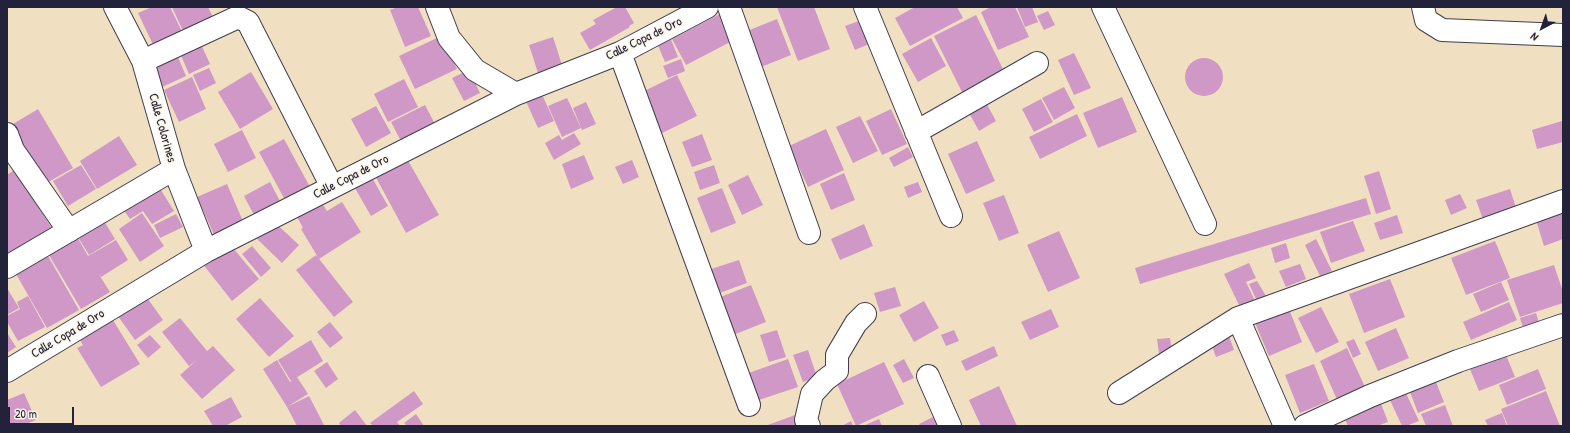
<!DOCTYPE html>
<style>
body{margin:0}
#map{position:relative;width:1570px;height:433px;overflow:hidden;background:#f0e0c1;font-family:"Patrick Hand",sans-serif}
canvas{display:block}
.frame{position:absolute;inset:0;border:8px solid #22223b;pointer-events:none}
.north{position:absolute;left:1522px;top:8px;width:40px;height:40px;-webkit-text-stroke:3px #fcf5e5;paint-order:stroke;rotate:221deg;font-size:11px;font-weight:700;line-height:16px;text-align:center;color:#22223b}
.north::after{content:'';display:block;margin:auto;width:14px;height:18px;background:#22223b;clip-path:polygon(50% 0,100% 100%,50% 72%,0 100%)}
.scale{position:absolute;left:8px;top:407px;width:66px;height:18px;box-sizing:border-box;border:2px solid #22223b;border-top:0;padding-left:5px;font-size:12px;line-height:14px;white-space:nowrap;color:#22223b;-webkit-text-stroke:3px #fcf5e5;paint-order:stroke}
</style>
<div id="map">
<canvas width="1570" height="433"></canvas>
<div class="frame"></div>
<div class="north">N</div>
<div class="scale">20 m</div>
</div>
<script>
const g = document.querySelector('canvas').getContext('2d');
g.lineJoin = 'round';
function paint(path, color) { g.fillStyle = color; g.fill(path, 'evenodd'); }
function strokePath(path, color, width, dash) { g.strokeStyle = color; g.lineWidth = width; g.lineCap = dash ? 'butt' : 'round'; g.setLineDash(dash || []); g.stroke(path); }
function write(font, color, halo, rows, align = 'center') {
  g.font = font + ' "Patrick Hand",sans-serif'; g.lineWidth = 3; g.setLineDash([]); g.textBaseline = 'middle'; g.strokeStyle = halo; g.fillStyle = color; for (const [text, x, y, turn = 0] of rows) {
    g.save(); g.translate(x, y); g.rotate((+turn || 0) * Math.PI / 180); g.textAlign = isNaN(turn) ? turn : align; if (halo) g.strokeText(text, 0, 0); g.fillText(text, 0, 0); g.restore();
  }
}
paint(new Path2D(`
 M152,7H170L185,38L156,51L138,13Z
 M172,7H208L213,17L183,31Z
 M398,7H418L431,36L405,47L390,10Z
 M617,7H625L634,23L629,26L630,27L590,50L580,33L596,24L593,20Z
 M777,7H814L830,49L798,61Z
 M915,7H957L963,18L910,46L895,18Z
 M991,7H1015L1029,37L998,50L981,12Z
 M1017,7H1032L1038,22L1025,27Z
 M1048,11L1055,25L1044,30L1037,16Z
 M722,13L736,39L686,65L672,39Z
 M976,15L1006,75L964,96L934,36Z
 M777,19L791,55L761,67L747,31Z
 M859,21L869,44L855,50L845,26Z
 M441,36L457,69L415,89L399,56Z
 M553,37L562,65L538,73L529,45Z
 M670,37L678,57L665,62L657,43Z
 M931,38L946,66L918,82L902,54Z
 M200,42L210,64L189,74L179,51Z
 M175,50L186,76L160,88L149,62Z
 M1074,53L1091,88L1074,95L1058,60Z
 M1185 77a19 19 0 1 1 38 0a19 19 0 1 1-38 0Z
 M681,59L685,71L668,78L663,66Z
 M209,68L216,83L200,91L193,75Z
 M469,70L480,93L464,101L452,78Z
 M251,72L273,109L240,129L218,92Z
 M677,75L697,116L658,135L638,94Z
 M192,77L206,109L179,122L164,90Z
 M404,79L418,107L388,122L374,94Z
 M1064,87L1075,108L1054,120L1042,98Z
 M540,90L554,121L538,128L524,97Z
 M1122,97L1137,132L1098,148L1083,113Z
 M567,98L581,128L562,137L548,106Z
 M1041,99L1053,122L1034,132L1022,109Z
 M985,101L996,121L979,131L968,111Z
 M586,102L596,124L582,130L573,108Z
 M425,105L436,126L402,143L391,122Z
 M376,106L391,133L366,147L351,119Z
 M38,109L73,168L43,185L8,127Z
 M891,109L907,144L882,155L866,121Z
 M1077,114L1087,136L1040,159L1029,137Z
 M860,116L878,151L853,163L836,127Z
 M1562,121L1563,142L1537,149L1532,130Z
 M826,129L844,170L808,187L789,146Z
 M242,130L256,158L228,172L214,144Z
 M574,133L581,144L554,160L545,143L559,135L562,140Z
 M702,134L712,160L692,167L682,142Z
 M119,136L137,165L97,189L80,161Z
 M284,139L310,187L285,200L259,152Z
 M977,141L995,181L966,194L948,154Z
 M908,147L913,157L894,167L889,158Z
 M584,155L594,179L571,189L562,164Z
 M406,157L439,215L406,233L374,174Z
 M632,160L639,177L623,184L615,167Z
 M81,165L96,189L68,206L53,181Z
 M714,165L720,183L700,190L694,172Z
 M14,170L53,230L7,260V175Z
 M1379,171L1391,209L1376,214L1364,176Z
 M844,173L855,200L831,210L820,184Z
 M370,174L388,206L371,216L352,183Z
 M748,175L763,205L742,215L728,185Z
 M156,182L174,211L152,224L143,211L130,219L120,205Z
 M270,182L281,203L255,217L244,196Z
 M918,182L922,192L908,198L904,187Z
 M227,184L245,226L216,239L197,197Z
 M722,188L736,223L711,233L697,198Z
 M1510,189L1517,211L1484,222L1476,200Z
 M1460,194L1467,208L1451,215L1445,200Z
 M1004,195L1019,233L999,241L983,203Z
 M319,198L327,211L342,202L361,232L319,259L301,229L303,228L295,213Z
 M1366,198L1371,214L1140,284L1135,268Z
 M1563,211V239L1544,246L1536,220Z
 M142,213L164,246L140,262L119,229Z
 M176,214L183,227L160,238L154,225Z
 M1397,215L1403,233L1380,240L1374,223Z
 M101,216L115,239L89,255L75,232Z
 M271,219L299,245L282,263L254,236Z
 M1353,221L1365,251L1331,263L1320,232Z
 M864,224L873,246L840,260L831,239Z
 M1059,231L1080,278L1048,292L1027,245Z
 M75,233L88,256L116,240L128,260L101,277L98,273L110,292L81,309L46,250Z
 M1316,239L1332,271L1320,276L1305,245Z
 M1495,241L1510,278L1466,295L1451,258Z
 M228,242L259,279L232,301L202,263Z
 M1286,243L1290,258L1275,263L1271,248Z
 M252,246L271,268L261,277L242,254Z
 M316,255L353,302L334,317L296,270Z
 M48,256L79,310L47,328L16,274Z
 M739,260L747,283L714,295L705,271Z
 M1249,263L1256,278L1246,282L1256,303L1241,309L1224,274Z
 M1300,264L1306,279L1286,287L1279,271Z
 M1554,265L1563,292V303L1520,317L1507,280Z
 M1390,279L1405,317L1364,333L1349,294Z
 M1257,281L1266,296L1257,301L1249,284Z
 M1501,282L1509,300L1481,312L1473,294Z
 M751,285L766,322L728,337L713,300Z
 M895,287L901,306L880,312L874,293Z
 M7,288L19,308L7,315Z
 M143,292L163,320L135,340L115,312Z
 M28,296L45,327L18,341L7,322V316L20,309L17,302Z
 M260,298L294,336L269,357L236,319Z
 M924,301L939,328L914,342L899,315Z
 M1509,302L1517,320L1471,340L1463,322Z
 M1321,307L1339,342L1316,353L1298,318Z
 M1051,309L1059,327L1030,340L1021,322Z
 M1289,309L1302,342L1269,356L1255,323Z
 M108,312L140,364L101,387L77,348L83,345L75,332Z
 M1536,313L1540,326L1524,331L1520,318Z
 M180,318L207,351L213,346L235,370L202,399L180,375L197,360L189,366L162,332Z
 M330,322L343,338L330,348L317,332Z
 M1396,328L1409,358L1378,371L1365,342Z
 M777,330L786,357L769,362L760,335Z
 M954,330L959,341L946,346L941,335Z
 M7,333L16,347L7,353Z
 M1228,333L1234,350L1216,357L1210,340Z
 M150,335L161,347L148,358L137,345Z
 M1170,338L1172,353L1159,354L1157,339Z
 M1354,339L1361,354L1353,358L1346,342Z
 M311,340L323,361L291,381L278,360Z
 M994,346L998,356L966,371L961,361Z
 M1347,348L1366,389L1338,402L1320,361Z
 M808,350L817,377L803,382L793,355Z
 M1506,355L1515,377L1479,391L1470,369Z
 M788,359L798,387L753,402L743,375Z
 M904,359L914,378L903,383L893,365Z
 M277,360L290,382L297,377L308,394L287,407L263,369Z
 M327,362L338,379L326,388L314,371Z
 M884,362L904,404L856,426L837,384Z
 M1314,364L1329,401L1300,413L1285,375Z
 M1538,369L1546,389L1507,405L1499,385Z
 M1434,377L1444,402L1418,413L1408,387Z
 M999,386L1017,426H981L969,400Z
 M414,391L423,404L397,422L400,426H373L370,423Z
 M1405,391L1419,421L1406,426H1402L1389,398Z
 M1546,391L1560,426H1508L1501,409Z
 M24,393L36,420L21,426H7V400Z
 M309,396L324,425L322,426H297L287,407Z
 M231,397L242,417L225,426H213L204,411Z
 M1380,401L1388,422L1377,426H1348L1343,415Z
 M1445,405L1453,426H1426L1421,414Z
 M355,410L367,426H341L339,423Z
 M1502,413L1507,426H1488L1485,420Z
 M416,414L424,426H407L404,423Z
 M798,414L802,426H765Z
 M933,417L938,426H920L919,424Z
 M879,419L882,426H863Z
 M851,421L853,426H842Z`), '#cf98c6');
const street = new Path2D(`
 M115,7L143,61L174,169L206,251
 M437,7L449,38L475,70L516,94
 M729,7L809,233
 M865,7L951,216
 M1103,7L1205,224
 M1423,7L1426,20L1442,30L1563,35
 M620,53L749,405
 M143,61L238,17L248,22L332,187
 M916,132L1037,63
 M7,134L13,150L69,231
 M7,267L174,169
 M1238,318L1285,426
 M7,371L206,251L516,94L620,53L707,7
 M928,376L950,426
 M1119,393L1238,318L1563,201
 M809,426L806,420L812,394L825,380L837,371V355L856,323L865,314
 M1305,426L1370,396L1458,361L1563,325`);
strokePath(street, '#413e4f', 24);
strokePath(street, '#fff', 22);
write('13px', '#22223b', '#fcf5e5', [
 ["Calle Copa de Oro",644,39,-26],
 ["Calle Colorines",162,128,74],
 ["Calle Copa de Oro",351,177,-27],
 ["Calle Copa de Oro",68,334,-31]
]);
</script>
